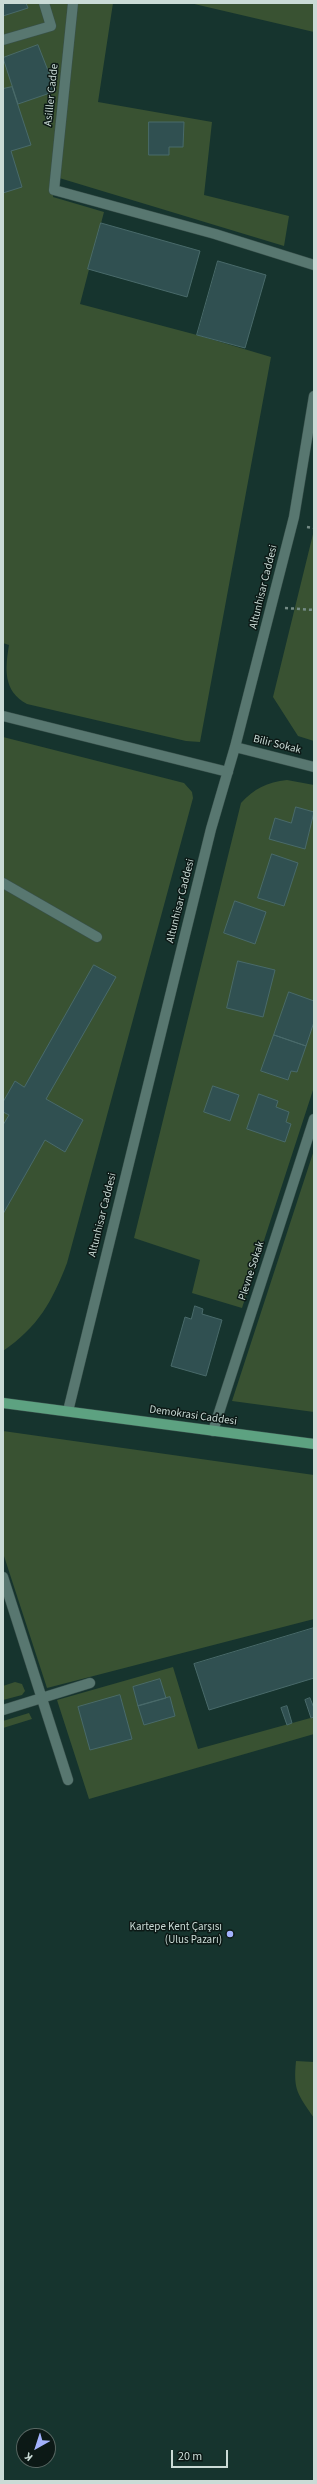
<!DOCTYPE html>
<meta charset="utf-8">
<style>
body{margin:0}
#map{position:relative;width:317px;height:2484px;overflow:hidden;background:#16342e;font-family:"Source Sans 3",sans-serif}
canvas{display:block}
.frame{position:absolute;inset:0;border:4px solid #cadbd6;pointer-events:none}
.north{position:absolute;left:16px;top:2428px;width:40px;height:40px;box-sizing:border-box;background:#0c1916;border:1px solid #586763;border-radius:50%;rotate:219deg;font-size:11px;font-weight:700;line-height:16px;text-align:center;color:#cadbd6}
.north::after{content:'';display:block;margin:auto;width:14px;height:18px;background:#a3b2fd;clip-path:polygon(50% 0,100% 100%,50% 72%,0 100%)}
.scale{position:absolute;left:171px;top:2450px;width:57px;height:18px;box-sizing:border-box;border:2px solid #cadbd6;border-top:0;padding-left:5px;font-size:12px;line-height:14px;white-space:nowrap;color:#cadbd6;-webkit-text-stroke:3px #0c1916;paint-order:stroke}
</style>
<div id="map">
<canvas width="317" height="2484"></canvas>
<div class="frame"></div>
<div class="north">K</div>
<div class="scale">20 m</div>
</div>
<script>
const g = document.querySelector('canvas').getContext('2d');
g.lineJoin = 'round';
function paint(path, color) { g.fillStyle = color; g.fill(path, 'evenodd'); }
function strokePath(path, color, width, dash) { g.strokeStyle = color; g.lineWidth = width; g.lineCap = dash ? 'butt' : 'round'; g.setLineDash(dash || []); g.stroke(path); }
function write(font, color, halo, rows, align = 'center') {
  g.font = font + ' "Source Sans 3",sans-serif'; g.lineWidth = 3; g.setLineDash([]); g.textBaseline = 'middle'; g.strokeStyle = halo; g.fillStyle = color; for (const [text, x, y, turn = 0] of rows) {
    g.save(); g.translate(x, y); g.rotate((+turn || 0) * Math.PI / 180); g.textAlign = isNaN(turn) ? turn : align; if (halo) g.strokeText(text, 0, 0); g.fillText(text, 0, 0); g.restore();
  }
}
paint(new Path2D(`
 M3,3H113L98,102L212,122L204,195L289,216L284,246L56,177L53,197L104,212L80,304L197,335L271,357L200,742L186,741L27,704C3,691 5,669 9,645L3,643Z
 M190,3H314V32Z
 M314,530V741L298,736L273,697Z
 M3,737L184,783L192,792L193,798L67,1263C52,1302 38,1327 3,1351Z
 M287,780L314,785V1087L242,1308L192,1293L200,1260L134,1238L241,803C254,789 267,782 287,780Z
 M314,1150V1412L232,1401Z
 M3,1431L314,1475V1619L47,1688L3,1553Z
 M173,1667L198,1749L314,1717V1734L89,1799L57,1700Z
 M15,1682L22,1684L25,1691L22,1695L3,1700V1686Z
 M29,1713L32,1719L3,1728V1721Z
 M296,2061L314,2062V2118C298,2094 293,2091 296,2061Z`), '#395232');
const building = new Path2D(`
 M3,3H26L28,8L3,16Z
 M38,45L56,91L18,104L3,58Z
 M12,87L31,145L11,151L22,187L3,193V89Z
 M149,122H184L183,147H169V155H149Z
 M101,223L200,251L187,297L88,269Z
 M218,261L266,275L245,348L197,335Z
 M296,807L314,812L305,849L269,839L275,818L291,823Z
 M272,854L298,863L284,906L258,898Z
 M235,901L266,912L255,944L224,933Z
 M238,961L275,970L263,1017L227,1008Z
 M94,965L116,977L46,1099L83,1120L65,1152L45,1140L3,1214V1125L9,1115L3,1112V1102L15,1081L24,1087Z
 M289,992L314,1001V1022L306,1046L274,1035Z
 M274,1035L306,1046L297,1072L291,1071L288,1080L261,1071Z
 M213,1086L239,1095L230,1121L204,1112Z
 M259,1094L278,1101L276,1107L289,1112L286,1122L291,1124L285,1142L247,1129Z
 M195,1306L203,1309L202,1314L222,1320L206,1376L171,1366L185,1317L191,1319Z
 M314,1628V1678L209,1710L194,1664Z
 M160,1679L166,1698L138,1706L133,1687Z
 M120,1695L132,1739L90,1750L78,1707Z
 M170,1697L175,1716L144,1725L138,1706Z
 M310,1698L314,1708V1717L311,1718L305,1700Z
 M287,1706L292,1723L287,1725L281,1708Z`);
paint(building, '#305051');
strokePath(building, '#496a6a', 1);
const minor = new Path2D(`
 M73,3L54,190L215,234L314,265
 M3,40L51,26L44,3
 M3,716L228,772
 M235,747L314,767
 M3,883L97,937
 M68,1411L211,829L235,747L294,517L314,396
 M213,1431L314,1119
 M3,1577L68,1780
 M3,1710L90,1683`);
const major = new Path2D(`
 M3,1403L314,1444`);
strokePath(minor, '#39514c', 11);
strokePath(major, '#39514c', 11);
strokePath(new Path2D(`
 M307,527L314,528
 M285,608L314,610`), '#748b85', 2.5, [3, 3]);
strokePath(minor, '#587770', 10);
strokePath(major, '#5da281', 10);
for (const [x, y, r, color] of [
 [230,1934,4,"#a3b2fd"]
]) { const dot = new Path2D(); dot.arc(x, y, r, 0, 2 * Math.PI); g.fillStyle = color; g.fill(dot); strokePath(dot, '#0c1916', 1.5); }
write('11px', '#cadbd6', '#0c1916', [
 ["Asilller Cadde",52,95,-84],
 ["Altunhisar Caddesi",264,587,-76],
 ["Bilir Sokak",277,745,14],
 ["Altunhisar Caddesi",181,901,-76],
 ["Altunhisar Caddesi",103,1215,-76],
 ["Plevne Sokak",252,1271,-72],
 ["Demokrasi Caddesi",193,1416,8]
]);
write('11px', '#cadbd6', '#0c1916', [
 ["Kartepe Kent Çarşısı",222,1928],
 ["(Ulus Pazarı)",222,1941]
], 'right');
</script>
